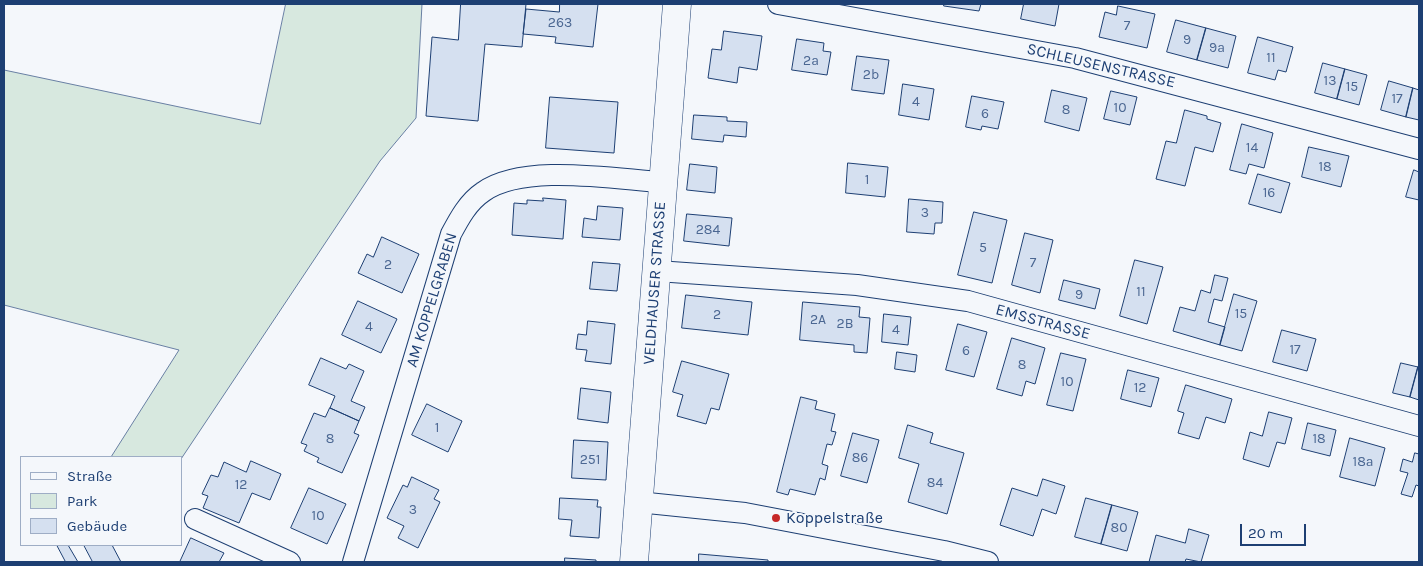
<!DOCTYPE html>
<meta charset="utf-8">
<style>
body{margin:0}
#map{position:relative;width:1423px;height:566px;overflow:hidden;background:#f4f7fb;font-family:Karla,sans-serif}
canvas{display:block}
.frame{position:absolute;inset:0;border:5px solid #1d3f73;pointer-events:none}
.legend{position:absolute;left:20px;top:456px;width:162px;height:90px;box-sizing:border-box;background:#f4f7fb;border:1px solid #9eadc5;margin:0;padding:6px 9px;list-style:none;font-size:15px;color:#1d3f73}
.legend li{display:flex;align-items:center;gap:10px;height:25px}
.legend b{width:25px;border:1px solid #9eadc5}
.scale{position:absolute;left:1240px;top:524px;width:66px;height:22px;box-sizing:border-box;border:2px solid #1d3f73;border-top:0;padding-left:6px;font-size:15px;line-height:18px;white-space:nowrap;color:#1d3f73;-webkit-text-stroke:4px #f4f7fb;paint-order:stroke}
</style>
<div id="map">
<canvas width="1423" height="566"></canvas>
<div class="frame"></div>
<ul class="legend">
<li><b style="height:6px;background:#f4f7fb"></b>Straße</li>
<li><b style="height:14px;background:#d7e8df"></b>Park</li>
<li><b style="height:14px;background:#d5e0f0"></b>Gebäude</li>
</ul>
<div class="scale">20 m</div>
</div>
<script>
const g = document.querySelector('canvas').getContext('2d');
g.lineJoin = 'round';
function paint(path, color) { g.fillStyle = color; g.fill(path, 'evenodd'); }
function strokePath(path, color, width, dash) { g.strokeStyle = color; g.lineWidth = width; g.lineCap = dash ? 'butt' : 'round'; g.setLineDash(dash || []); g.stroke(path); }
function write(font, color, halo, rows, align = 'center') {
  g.font = font + ' Karla,sans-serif'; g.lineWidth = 4; g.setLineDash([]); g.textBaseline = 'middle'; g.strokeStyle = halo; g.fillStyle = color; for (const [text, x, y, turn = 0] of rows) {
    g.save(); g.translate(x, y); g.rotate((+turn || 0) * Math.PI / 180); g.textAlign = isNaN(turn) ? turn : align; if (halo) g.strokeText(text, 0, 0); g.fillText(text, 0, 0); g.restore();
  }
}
const green = new Path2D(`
 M286,4H422L416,118L380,161L181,459V457H111L179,350L4,305V70L260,124Z`);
paint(green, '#d7e8df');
strokePath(green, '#687fa3', 1);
const building = new Path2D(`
 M461,4H526L522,47L485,44L478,121L426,116L432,37L458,40Z
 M560,4H598L593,47L555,43L556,37L523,34L526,9L559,12Z
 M944,4H981L979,11L944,6Z
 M1024,4H1059L1055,26L1021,19Z
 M1118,6L1155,14L1147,48L1099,37L1105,12L1116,15Z
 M1176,20L1206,28L1197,60L1167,52Z
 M1206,28L1236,36L1228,68L1197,60Z
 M724,31L762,36L757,70L739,67L737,83L708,78L712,49L721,50Z
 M1258,37L1293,47L1286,72L1278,70L1275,80L1248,73Z
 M797,39L824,43L823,51L831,52L827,75L792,70Z
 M857,56L889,60L884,94L852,90Z
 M1323,63L1345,69L1337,99L1315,93Z
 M1345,69L1367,75L1359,105L1337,99Z
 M1389,81L1413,88L1406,117L1381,110Z
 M903,84L934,89L929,120L899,115Z
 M1413,88L1419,90V120L1406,117Z
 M1052,90L1087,98L1079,131L1045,122Z
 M1111,91L1137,97L1130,125L1104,119Z
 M972,96L1004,102L998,129L982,126L981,130L966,127Z
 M550,97L618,102L614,153L546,148Z
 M1185,110L1207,116V119L1221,123L1213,152L1195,147L1185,186L1156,179L1166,141L1176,143Z
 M694,115L727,117V121L747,122L746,137L724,135L723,142L692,139Z
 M1242,124L1273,133L1264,168L1249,164L1246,174L1230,170Z
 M1309,147L1349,156L1341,187L1302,177Z
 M848,163L888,167L885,197L846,193Z
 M690,164L717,167L715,193L687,190Z
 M1414,170L1419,172V200L1406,197Z
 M1258,174L1290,183L1281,213L1249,204Z
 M543,198L566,200L563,239L512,235L514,203L527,204V200L543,201Z
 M909,199L943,202L942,223H935L934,234L907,232Z
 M598,206L623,208L620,240L582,237L584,218L596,220Z
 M974,212L1007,220L992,283L958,275Z
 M687,214L732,218L729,246L684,241Z
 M1025,233L1053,240L1040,293L1012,285Z
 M382,237L419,254L402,293L358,273L367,254L373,257Z
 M1135,260L1163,267L1147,324L1120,316Z
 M593,262L620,264L617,291L590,289Z
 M1215,275L1228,278L1222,301L1214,299L1208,322L1225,327L1220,345L1173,331L1180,307L1195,311L1201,290L1210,293Z
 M1064,280L1100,289L1095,309L1059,300Z
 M1234,294L1257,301L1242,351L1220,345Z
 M686,295L752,302L748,335L682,328Z
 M358,301L397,319L381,353L342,335Z
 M803,302L860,307L859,317L870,318L867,353L854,352V345L800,340Z
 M884,314L911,317L908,345L882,342Z
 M588,321L615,324L611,364L585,361L587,350L576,349L578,334L586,335Z
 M958,324L987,332L974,377L946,370Z
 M1282,330L1316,339L1307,371L1273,362Z
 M1012,338L1045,348L1035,384L1026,381L1022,396L997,389Z
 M897,352L917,355L915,372L895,369Z
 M1061,353L1086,359L1073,411L1047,405Z
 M321,358L346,369L349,364L364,371L351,401L365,407L359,421L330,408L335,396L309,385Z
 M682,361L729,374L719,410L711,408L706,424L677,416L683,395L673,392Z
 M1401,363L1418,367L1410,397L1393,393Z
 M1418,367L1419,368V400L1410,397Z
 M1128,370L1159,378L1151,407L1121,399Z
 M1186,385L1232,399L1225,423L1206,417L1199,439L1178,433L1184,413L1178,411Z
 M581,388L611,392L608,423L578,419Z
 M801,397L817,401L815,409L835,414L831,431L836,432L832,445L827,444L822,464L828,466L825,480L820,478L815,495L790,489L788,495L777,492Z
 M427,404L462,421L448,452L412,435Z
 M330,408L359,421L354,433L359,435L342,473L317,462L319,458L304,451L307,445L301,443L314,413L325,417Z
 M1269,412L1292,418L1285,444L1277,442L1269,467L1243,459L1250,432L1262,436Z
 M1308,423L1336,430L1330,456L1302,449Z
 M908,425L933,433L930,443L964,453L947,514L908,502L919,464L899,458Z
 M853,433L879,440L867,483L841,476Z
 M1350,438L1385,448L1375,486L1340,477Z
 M574,440L608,442L606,480L572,478Z
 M1415,453L1419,454V486L1416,485L1412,497L1401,494L1408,473L1400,471L1403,459L1412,462Z
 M251,461L281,474L270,500L252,493L239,523L203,508L208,496L202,494L211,475L218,477L224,462L246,472Z
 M412,477L439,490L434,499L440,502L418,548L398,538L404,526L387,518L403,485L407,487Z
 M1043,479L1065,486L1056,514L1042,509L1033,536L1000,525L1012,488L1037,496Z
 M309,488L346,504L327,544L291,528Z
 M560,498L598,500L597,507H601L599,538L570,536L572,520L559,519Z
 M1086,498L1112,505L1101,544L1075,537Z
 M1112,505L1138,512L1127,551L1101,544Z
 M1189,529L1209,535L1201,562L1186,559L1185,562H1149L1156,535L1185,543Z
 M191,538L224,553L219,562H180Z
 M57,545H68L78,562H66Z
 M84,545H112L121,562H93Z
 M699,554L768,560V562H699Z
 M565,558L596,560V562H565Z`);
paint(building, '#d5e0f0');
strokePath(building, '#1d3f73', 1);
const street = new Path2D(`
 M778,4L1075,58L1419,149
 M657,271L857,285L968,301L1419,426
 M638,502L745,513L944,551L988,562
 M195,519L290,562
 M353,562L451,234C459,219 468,202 483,192C523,163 614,179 662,182`);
const secondary = new Path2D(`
 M634,562L677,4`);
strokePath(street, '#1d3f73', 22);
strokePath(secondary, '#1d3f73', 29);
strokePath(street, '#f4f7fb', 20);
strokePath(secondary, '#f4f7fb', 28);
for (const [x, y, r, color] of [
 [776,518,5,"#c62828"]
]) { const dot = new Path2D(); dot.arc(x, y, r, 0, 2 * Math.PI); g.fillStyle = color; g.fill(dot); strokePath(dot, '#f4f7fb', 2); }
write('14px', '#4b6792', null, [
 ["263",560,23],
 ["7",1127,26],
 ["9",1187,40],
 ["9a",1217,48],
 ["11",1271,58],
 ["2a",811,61],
 ["2b",871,75],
 ["13",1330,81],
 ["15",1352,87],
 ["17",1397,99],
 ["4",916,102],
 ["10",1120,108],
 ["8",1066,110],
 ["6",985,114],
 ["14",1252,148],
 ["18",1325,167],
 ["1",867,180],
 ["16",1269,193],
 ["3",925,213],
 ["284",708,230],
 ["5",983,248],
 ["7",1033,263],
 ["2",388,265],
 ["11",1141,292],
 ["9",1079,295],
 ["15",1241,314],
 ["2",717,315],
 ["2A",818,320],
 ["2B",845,324],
 ["4",369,327],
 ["4",896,330],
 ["17",1295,350],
 ["6",966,351],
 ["8",1022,365],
 ["10",1067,382],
 ["12",1140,388],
 ["1",437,428],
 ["8",330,439],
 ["18",1319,439],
 ["86",860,458],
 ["251",590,460],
 ["18a",1363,462],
 ["84",935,483],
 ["12",241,485],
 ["3",413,510],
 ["10",318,516],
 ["80",1119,528]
]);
write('16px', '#1d3f73', '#f4f7fb', [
 ["SCHLEUSENSTRASSE",1101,66,13],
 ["VELDHAUSER STRASSE",655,283,-86],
 ["AM KOPPELGRABEN",432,300,-73],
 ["EMSSTRASSE",1043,322,15]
]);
write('16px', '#1d3f73', '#f4f7fb', [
 ["Koppelstraße",786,518]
], 'left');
</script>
